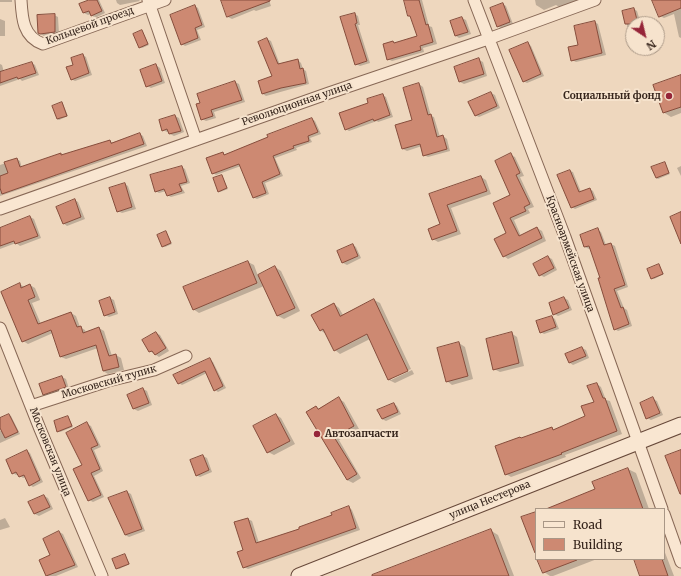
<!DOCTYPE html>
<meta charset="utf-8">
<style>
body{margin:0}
#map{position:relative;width:681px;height:576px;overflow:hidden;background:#eed7be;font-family:Merriweather,serif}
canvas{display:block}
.legend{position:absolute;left:535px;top:508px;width:130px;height:52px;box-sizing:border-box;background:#f6e3cd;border:1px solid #a99786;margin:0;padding:5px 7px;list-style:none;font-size:12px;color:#35241b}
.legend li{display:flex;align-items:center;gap:8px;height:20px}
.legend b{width:20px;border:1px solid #a99786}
.north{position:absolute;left:625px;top:16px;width:40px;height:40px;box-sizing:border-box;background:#f6e3cd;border:1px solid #a99786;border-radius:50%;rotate:145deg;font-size:11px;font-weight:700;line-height:16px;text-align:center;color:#35241b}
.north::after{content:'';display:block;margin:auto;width:14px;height:18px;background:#962539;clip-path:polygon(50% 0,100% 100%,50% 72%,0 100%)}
</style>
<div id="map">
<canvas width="681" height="576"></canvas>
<ul class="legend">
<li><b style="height:5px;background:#f9e6d1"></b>Road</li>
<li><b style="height:11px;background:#cd8972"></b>Building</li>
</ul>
<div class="north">N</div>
</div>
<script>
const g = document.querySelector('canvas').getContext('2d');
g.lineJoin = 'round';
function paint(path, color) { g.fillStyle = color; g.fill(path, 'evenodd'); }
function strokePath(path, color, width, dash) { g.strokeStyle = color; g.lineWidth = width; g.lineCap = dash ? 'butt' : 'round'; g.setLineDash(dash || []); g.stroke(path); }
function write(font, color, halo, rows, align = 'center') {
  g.font = font + ' Merriweather,serif'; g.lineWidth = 4; g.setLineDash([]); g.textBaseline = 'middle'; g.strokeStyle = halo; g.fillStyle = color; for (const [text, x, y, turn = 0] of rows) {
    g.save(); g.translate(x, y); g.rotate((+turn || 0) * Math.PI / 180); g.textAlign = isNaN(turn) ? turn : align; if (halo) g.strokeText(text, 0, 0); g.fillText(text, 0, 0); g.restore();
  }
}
paint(new Path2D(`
 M0,0H12V2H0Z
 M92,0H99L105,13L95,18L91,14L88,15L84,13L81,5Z
 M116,0H139L140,1L120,5L117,3Z
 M225,0H269L271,6L256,11L254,10L232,19L228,17L222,1Z
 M405,0H422L429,26L432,27L437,44L423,48L424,52L392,61L388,59L393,42L396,44L418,37Z
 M535,0H581L559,7L556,5L544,10L536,5Z
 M658,0H681V38L679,37L674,14L664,18L660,16Z
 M503,4L506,6L513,24L501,28L497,26Z
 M195,6L198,8L205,27L197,30L201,40L185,46L182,44Z
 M634,9L637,11L641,24H633V30H631L628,28L623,12Z
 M355,14L358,16L360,25H358L370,63L360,66L356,64Z
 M54,15L58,17L59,34L44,36L39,33Z
 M462,18L466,20L471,34L459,38L456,36Z
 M0,19L5,21V36H0Z
 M595,22L598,24L606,55L576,62L572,60L579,45Z
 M142,31L149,45L142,48L140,47Z
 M267,39L271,41L280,65L298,60L301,63L303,69L306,71L309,84L266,96L263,94L273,77Z
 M528,43L531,46L544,76L527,83L523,81Z
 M83,55L86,57L92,75L75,81L71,79Z
 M479,60L483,62L487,76L464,84L460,82L455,68Z
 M32,63L35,65L39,75L22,81L20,79L0,86V64L2,65L4,72Z
 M156,65L160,68L165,83L151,88L147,86Z
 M681,76V113L671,117L663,112Z
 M235,82L239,84L245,102L214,112L216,118L206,121L202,119L201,103Z
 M419,84L423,87L431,116L434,117L440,137L443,136L447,139L450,151L428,157L424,155L422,146L407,151L403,149L396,126L413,120Z
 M491,93L495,95L500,108L479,117L475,115Z
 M382,95L386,97L393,117L378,122L377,121L349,131L346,129L369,103Z
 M62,103L63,104L68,116L59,120L57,119Z
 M175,116L179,118L184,132L174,136L170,134L169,131L167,132L163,130Z
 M312,119L315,121L321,134L310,138L312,142L296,148L297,150L275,158L283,176L265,183L269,194L257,199L253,197L241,166L216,175L213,173L223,154L226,155Z
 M140,134L143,136L147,146L0,196V165L17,159L20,161L22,168L61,154L63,156L109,141L113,143Z
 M511,155L515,157L524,176L520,177L534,207L528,209L530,213L514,220L521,236L537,228L542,231L546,241L508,259L504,256L508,234L512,196Z
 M665,163L670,174L658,179L656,178Z
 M681,166V176L677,168Z
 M182,167L185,169L190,183L181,186L185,193L171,197L167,195L166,191L159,193L156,191Z
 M570,171L573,172L581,192L590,189L593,191L597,200L575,209L572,207Z
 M222,176L228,189L220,192L219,191Z
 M481,177L486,180L491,194L451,208L461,234L438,242L433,239L441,225L431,195Z
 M125,184L128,186L136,209L122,213L118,211Z
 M75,200L78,202L85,219L67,226L63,223Z
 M30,217L34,219L41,238L20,246L16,243L0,249V227L2,228Z
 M597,230L601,232L606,245L611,244L615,246L628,287L617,291L624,308L627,310L632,326L618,331L615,329L602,278L591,248L589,249L585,247L581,236Z
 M166,232L172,244L165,247L163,246Z
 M353,245L356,247L361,258L347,265L343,263L338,252Z
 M548,257L552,259L557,270L544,277L540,275Z
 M248,262L254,265L258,276L275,267L281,271L300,311L284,319L278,316L264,286L199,313L193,309Z
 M659,265L664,274L654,279L652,278Z
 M20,284L24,287L30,285L35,288L40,300L32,303L41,324L71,313L76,316L80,327L85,330L86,333L99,328L104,331L112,356L116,355L121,358L124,370L108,374L103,371L98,348L66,359L61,357L53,333L28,344L23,341Z
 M110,298L114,300L118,314L109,317L105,315Z
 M564,298L568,300L572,310L558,316L554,314Z
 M374,300L380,303L411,369L391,378V380L412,370L414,374L395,383L389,380L370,339L340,354L335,350L326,334L320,330L334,304L339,308L343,315Z
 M552,317L555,319L559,329L544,334L541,332Z
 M156,333L160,335L169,351L159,357L150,351Z
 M511,333L517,337L524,366L500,372L494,369Z
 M459,343L465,347L473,379L452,385L447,381Z
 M582,348L586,350L589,358L573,365L570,363L566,354Z
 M210,360L213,362L226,388L218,392L215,390L207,373L182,385L179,383Z
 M62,377L66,379L69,389L47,396L44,394Z
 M597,384L601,387L606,400L610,401L622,434L565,455L566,457L511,477L506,474L522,439L552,428L554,430L586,417L595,402Z
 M143,389L147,391L152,405L138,411L134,409Z
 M339,399L344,402L359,429L339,440L361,478L353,483L347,480L316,407L319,409Z
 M653,399L657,401L663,415L651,420L647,418Z
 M394,404L397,406L401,414L386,421L382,419Z
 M9,415L11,416L20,434L0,443V431L2,430L0,425V419Z
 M276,415L281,418L295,444L274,455L268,452Z
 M68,417L73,427L60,432L58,431Z
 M87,424L91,426L101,447L94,450L103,471L94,476L104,497L93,502L89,500L83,466Z
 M27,451L30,453L43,482L33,487L30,485L26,477L23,478L18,474L16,475L13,473Z
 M203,456L207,458L212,472L200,477L196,475Z
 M628,469L636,473L649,509H546L596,490Z
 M127,492L131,494L145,531L129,537L125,535Z
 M44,496L48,498L53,509L39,516L35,514L30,503Z
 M349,507L352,510L360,530L248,569L244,567V550L235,523L248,519L252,521L259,543L300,529Z
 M5,518L10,527L0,530V520Z
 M490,530L498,535L514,576H387Z
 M59,532L63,534L78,567L56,576H47L40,560L52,556Z
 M664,550L674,576H641L635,559H664Z
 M125,555L130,564L119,569L117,568Z
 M539,559H597L553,576H550L544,572Z`), '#0003');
const building = new Path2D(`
 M89,0H97L102,11L91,16L89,11L83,13L79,4Z
 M221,0H270V1L227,17Z
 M404,0H419L426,25L428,24L433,42L420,46L421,50L387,60L383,44L393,41L394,43L417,36L410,16H408Z
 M652,0H681V8L659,17Z
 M503,3L510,22L497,27L490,8Z
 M195,5L202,25L195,28L198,38L181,45L170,15Z
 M634,8L638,24H625L622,11Z
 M355,13L357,23L355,24L367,61L355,65L340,17Z
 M55,14V32L40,34L38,33L37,15Z
 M462,17L468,32L455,36L450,21Z
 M595,21L602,53L571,61L568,47L578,45L574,26Z
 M142,30L148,44L139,48L133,34Z
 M267,38L278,64L298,59L300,69L303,68L306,83L281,88L262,94L258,81L272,76L258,42Z
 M528,42L541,74L523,82L509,50Z
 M83,54L89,73L71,80L66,67L73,65L71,58Z
 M479,58L484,74L459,82L454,67Z
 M32,62L36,73L18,79L17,77L0,83V72Z
 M156,64L162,81L146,87L140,70Z
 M681,75V107L663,113L653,85Z
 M235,81L242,100L211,110L213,116L201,120L196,104L200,103L197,94Z
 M419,83L428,115L431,114L437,137L443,135L447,149L423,156L420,144L402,149L395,125L412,120L403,88Z
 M491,92L497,106L475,116L468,102Z
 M383,94L390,115L374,121L373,119L345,130L339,113L368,103L367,99Z
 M62,102L67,116L57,119L52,106Z
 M175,115L181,131L169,134L167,129L162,131L159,120Z
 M312,118L318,132L308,136L309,141L293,146L294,148L273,156L280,174L262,182L266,193L253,198L239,164L212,174L206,158L223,152L224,155L268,137L267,135Z
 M140,133L144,144L2,194L0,188V176L8,173L4,162L17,158L20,167L61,153V155L110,140L111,143Z
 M511,153L520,173L516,175L530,204L524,207L526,211L510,218L519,236L537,227L542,238L503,257L494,239L506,233L493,203L510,195L495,161Z
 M665,162L669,173L656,178L651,167Z
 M182,166L187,182L179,184L182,191L167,196L164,189L155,192L150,175Z
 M570,170L579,192L590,188L594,199L571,208L557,175Z
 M222,175L227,188L218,192L213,178Z
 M481,176L487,191L447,205L457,231L432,240L428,229L440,224L429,194Z
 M125,183L132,207L117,212L109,188Z
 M75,199L81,217L63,224L56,207Z
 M681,212V244L670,217Z
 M30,216L38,236L15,244L14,241L0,246V228Z
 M598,228L604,245L611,243L625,285L614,289L621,308L623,307L629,324L614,330L598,278H600L589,246L584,247L580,235Z
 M166,231L171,243L162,247L157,235Z
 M353,244L358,256L342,263L337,251Z
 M548,256L554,268L539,276L533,264Z
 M248,261L257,283L193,310L183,287Z
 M659,264L663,274L651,279L647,269Z
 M275,266L295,308L277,316L258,275Z
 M20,283L21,288L30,284L35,297L28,300L38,324L71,312L77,327L81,326L83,333L99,327L109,356L116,354L119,367L103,371L96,345L60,357L51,330L22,342L1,292Z
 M110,297L115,312L104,316L99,301Z
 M564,297L569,308L553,315L549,303Z
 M374,299L408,371L388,380L367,334L334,351L323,329L320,331L311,315L334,303L340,316Z
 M552,316L556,327L540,333L536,321Z
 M156,332L166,348L155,355L152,351L149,352L142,340Z
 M512,332L519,363L493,370L486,339Z
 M459,342L468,376L446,382L437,348Z
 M582,347L586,356L569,363L565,354Z
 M210,358L223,386L214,391L205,371L178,384L173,375Z
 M62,376L66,387L43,395L39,384Z
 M597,383L603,398H605L617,431L561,453L562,454L505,475L495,446L520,437L521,438L552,427L553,430L585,416L581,406L594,402L587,386Z
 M143,388L149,403L133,409L127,395Z
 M339,397L354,426L334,437L357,474L347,480L306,412L316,406L318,409Z
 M653,397L660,413L646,419L640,403Z
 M394,403L398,412L382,419L377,410Z
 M9,414L18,432L5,438L0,428V418Z
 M276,414L290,441L267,453L253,426Z
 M68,416L72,426L57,432L54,421Z
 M87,422L98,445L91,448L100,469L91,473L101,495L88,501L73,469L82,465L66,433Z
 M27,450L40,480L29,486L24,475L19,477L16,472L12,474L6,460Z
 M681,450V494H680L665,456Z
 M203,455L209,470L196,476L190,460Z
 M628,468L643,509H546L595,489L592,482Z
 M127,491L142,529L125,535L108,498Z
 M44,495L50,507L34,514L28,502Z
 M349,506L356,528L243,568L237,552L243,550L234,522L248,518L256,543L299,529V527L332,515L331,513Z
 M536,512V553H535L521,517Z
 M491,529L509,576H372V575Z
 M59,531L75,565L46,576L39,560L50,555L43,539Z
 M125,554L129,564L116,569L112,559Z
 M537,559H576L577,560L543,573Z
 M634,559H662L668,576H640Z`);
paint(building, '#cd8972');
strokePath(building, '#864d3c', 1);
const street = new Path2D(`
 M21,0C22,18 23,37 43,44L165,0
 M148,0L196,140
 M474,0L565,237L662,509
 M0,209L329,93L488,39L595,0
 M0,328L40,429L102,576
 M31,406L108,381L154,370L186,356
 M664,514L681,562`);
const secondary = new Path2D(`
 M299,576L681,425`);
strokePath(street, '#876856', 13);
strokePath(secondary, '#68493a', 17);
strokePath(street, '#f9e6d1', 11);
strokePath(secondary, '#f9e6d1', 15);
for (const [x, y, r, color] of [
 [669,96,4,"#962539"],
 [317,434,4,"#962539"]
]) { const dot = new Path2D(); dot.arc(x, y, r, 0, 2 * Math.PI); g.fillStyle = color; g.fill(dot); strokePath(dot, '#f6e3cd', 1.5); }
write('10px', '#35241b', '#f6e3cd', [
 ["Кольцевой проезд",90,26,-20],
 ["Революционная улица",297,104,-19],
 ["Красноармейская улица",570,254,70],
 ["Московский тупик",109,382,-16],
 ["Московская улица",50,452,68],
 ["улица Нестерова",490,500,-22]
]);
write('bold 10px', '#35241b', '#f6e3cd', [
 ["Социальный фонд",661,96],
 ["Автозапчасти",325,434,"left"]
], 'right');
</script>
